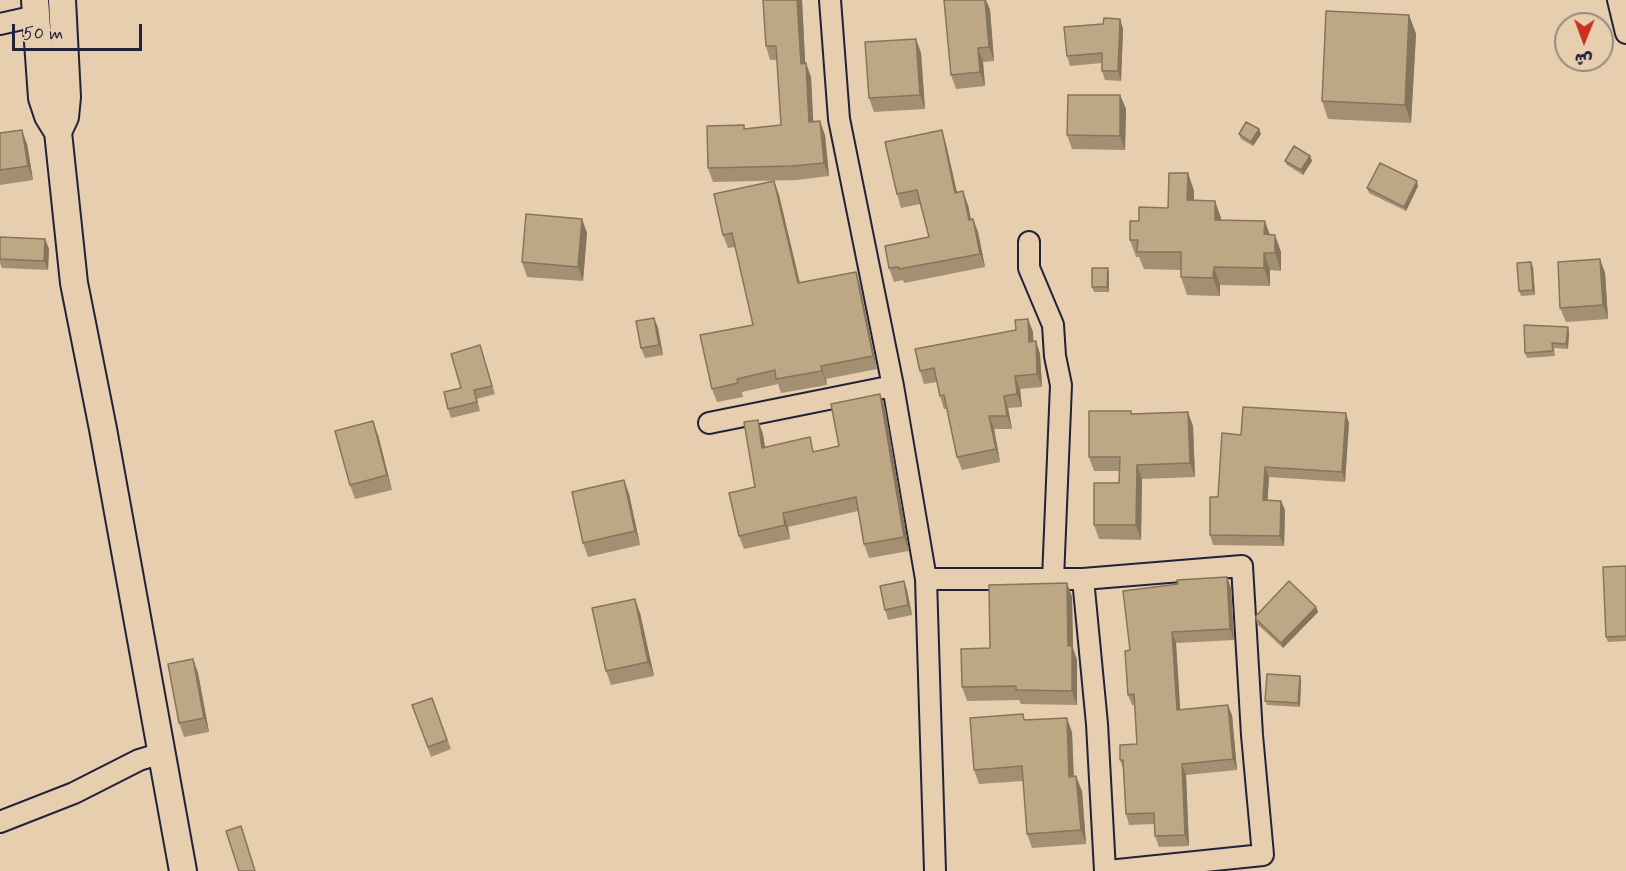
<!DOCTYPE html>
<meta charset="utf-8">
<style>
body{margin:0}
#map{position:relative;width:1626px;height:871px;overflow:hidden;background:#e6ceae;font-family:Mynerve,"Playpen Sans Arabic",sans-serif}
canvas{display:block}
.north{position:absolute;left:1554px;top:12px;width:60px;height:60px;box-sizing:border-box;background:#e6ceae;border:2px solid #988980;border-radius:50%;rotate:181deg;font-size:16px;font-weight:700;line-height:24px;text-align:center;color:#22223b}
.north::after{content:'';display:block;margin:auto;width:21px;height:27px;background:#c8321e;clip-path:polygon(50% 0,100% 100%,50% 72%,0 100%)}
.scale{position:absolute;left:12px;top:24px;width:130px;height:27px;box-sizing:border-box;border:3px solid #22223b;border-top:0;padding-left:8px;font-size:18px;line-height:21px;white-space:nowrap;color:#22223b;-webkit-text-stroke:4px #e6ceae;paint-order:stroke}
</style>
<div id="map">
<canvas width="1626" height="871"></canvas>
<div class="north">ش</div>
<div class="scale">50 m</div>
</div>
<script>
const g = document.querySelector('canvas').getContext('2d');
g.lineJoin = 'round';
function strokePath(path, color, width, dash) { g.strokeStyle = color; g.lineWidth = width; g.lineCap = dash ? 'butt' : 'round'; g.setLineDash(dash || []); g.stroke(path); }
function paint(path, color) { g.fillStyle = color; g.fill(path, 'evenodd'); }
const minor = new Path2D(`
 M830,0L839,119L893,386L926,579L935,871
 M1618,0L1626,33
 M0,24L36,16
 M1029,242V268L1053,325L1055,356L1061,385L1053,579
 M709,423L893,386
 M926,579H1083L1242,566L1252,735L1263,855L1108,871
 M1083,579L1097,724L1105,871
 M0,822L74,793L139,760L162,753`);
const tertiary = new Path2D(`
 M35,0L42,98L48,116L58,132L74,283L103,429L183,871
 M58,132L65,117L67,97L62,0`);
strokePath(minor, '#22223b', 24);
strokePath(tertiary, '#22223b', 30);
strokePath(minor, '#e6ceae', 20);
strokePath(tertiary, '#e6ceae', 26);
paint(new Path2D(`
 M802,0L805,63L811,77L813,122L825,135L829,176L797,180L713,182L708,168L746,129L781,125L777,60H770L766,46Z
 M944,0H986L990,10L994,61L983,62L985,86L956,89L951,75Z
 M1409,15L1416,34L1411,123L1328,119L1322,101Z
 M1120,19L1123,29L1121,81L1105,80L1102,71V63L1070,66L1067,56L1103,24Z
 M916,39L921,53L925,109L874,112L869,98Z
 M1120,95L1126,109L1125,150L1072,149L1067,135Z
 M1259,129L1261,134L1253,146L1241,139L1239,134Z
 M0,133L27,144L33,180L0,185Z
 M946,144L957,193L968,205L971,220L973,219L978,232L985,267L904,283L903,280L894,282L889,268L929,237L920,204L901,208L897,194Z
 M1310,156L1312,161L1303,175L1287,165L1285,161Z
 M1188,173L1194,191V200L1215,201L1221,220L1270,235H1275L1281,252V271L1270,270V286L1220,285V296L1187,295L1181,277V270L1144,269L1139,257H1136L1130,240L1139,221L1168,208Z
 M774,181L779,195L800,283L856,272L860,286L877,369L826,379L827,385L781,393L778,384L742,392L743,397L717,402L712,389L753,325L735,247L728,248L723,235Z
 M1418,186L1406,211L1369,193L1367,188Z
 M582,219L587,233L583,281L527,277L522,262Z
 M0,237L45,239L49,249L48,270L2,268L0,263Z
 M1600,259L1605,273L1608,319L1566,322L1560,308Z
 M1533,267L1535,295L1521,296L1519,291Z
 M1109,273V292H1094L1092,287Z
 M654,318L658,328L663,355L645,358L641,348Z
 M1028,319L1033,332V341H1036L1040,354L1042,387L1020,389L1022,407L1008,408L1012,429H994L1000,462L962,470L957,457L947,409H944L940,396L937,382L924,384L920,371L1016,330Z
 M1569,332L1568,349L1554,348L1555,356L1527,358L1525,353Z
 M480,345L495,394L477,399L480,411L451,418L448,409L461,388Z
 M880,394L885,408L909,551L869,558L864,544L858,511L788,527L790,539L744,549L739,536L755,487L763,434L765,447L815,451L839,446Z
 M1132,414L1193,426L1195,477L1142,479L1141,540L1099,539L1094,525L1119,483V471H1094L1089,457Z
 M1349,423L1345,482L1269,477L1267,500L1281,501L1285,510L1284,546L1213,545L1210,535L1218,497L1241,435Z
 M378,435L392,490L355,499L350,485Z
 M624,480L629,494L640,545L588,557L583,543Z
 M1626,566V641L1608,642L1606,637Z
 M1227,577L1231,588L1234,640L1176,643L1180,710L1232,715L1237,770L1186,775L1189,846L1159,847L1155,836L1154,824L1129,825L1126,814L1123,768L1120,760L1137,744L1135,705H1132L1128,695L1130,650L1178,584Z
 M904,581L907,590L912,615L888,620L885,610Z
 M1067,583L1072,597L1073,648L1077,660V705L1021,704L1019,700L967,701L962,687L990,648Z
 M1316,607L1318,612L1283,648L1257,624L1256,619Z
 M640,613L654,676L611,685L606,671Z
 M193,659L198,673L209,732L184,737L179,723Z
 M1300,676L1301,681L1300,707L1267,705L1265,701Z
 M432,698L451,749L431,757L412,705Z
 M1025,719L1072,732L1074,777L1082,791L1086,844L1032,848L1027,834L1023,781L979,784L974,770Z`), '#a39072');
paint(new Path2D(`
 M797,0H802L806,77L801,64Z
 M985,0H986L990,10L994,61L989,47Z
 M1409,15L1416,34L1411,123L1405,105Z
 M1120,19L1123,29L1121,81L1118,71Z
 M916,39L921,53L925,109L920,95Z
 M978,48L983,62L985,86L980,72Z
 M806,63L811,77L814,136L809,122Z
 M1120,95L1126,109L1125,150L1120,136Z
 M820,121L825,135L829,176L824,163Z
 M1259,129L1261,134L1253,146L1251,142Z
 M22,130L27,144L33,180L28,166Z
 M942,130L946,144L960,206L955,193Z
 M1310,156L1312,161L1303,175L1301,170Z
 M1188,173L1194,191V218L1187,200Z
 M774,181L779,195L803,297L798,283Z
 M1417,181L1418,186L1406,211L1404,207Z
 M963,191L968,205L974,233L969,220Z
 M1215,201L1221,218V238L1215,220Z
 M582,219L587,233L583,281L578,267Z
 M973,219L978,232L985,267L980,254Z
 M1265,221L1271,238L1264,234Z
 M1275,235L1281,252V271L1275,253Z
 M45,239L49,249L48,270L44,261Z
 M1264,253L1270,270V286L1264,268Z
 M1600,259L1605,273L1608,319L1603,305Z
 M1531,262L1533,267L1535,295L1533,290Z
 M1214,267L1220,285V296L1213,278Z
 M1108,268L1109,273V292L1107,287Z
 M856,272L860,286L877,369L873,356Z
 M654,318L658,328L663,355L659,345Z
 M1028,319L1033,332L1034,355L1029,342Z
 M1568,327L1569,332L1568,349L1566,344Z
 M1036,341L1040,354L1042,387L1037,374Z
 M821,366L826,379L827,385L822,371Z
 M1015,376L1020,389L1022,407L1017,394Z
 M880,394L885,408L909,551L904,537Z
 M1004,396L1008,408L1012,429L1007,416Z
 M1188,412L1193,426L1195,477L1190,463Z
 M1346,413L1349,423L1345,482L1342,472Z
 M989,416L994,429L1000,462L996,449Z
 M758,420L763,434L767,462L762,448Z
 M373,421L378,435L392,490L387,475Z
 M1137,465L1142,479L1141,540L1136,525Z
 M1265,467L1269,477L1267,510L1263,500Z
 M624,480L629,494L640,545L635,531Z
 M1281,501L1285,510L1284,546L1280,536Z
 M783,513L788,527L790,539L785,525Z
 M1227,577L1231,588L1234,640L1230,629Z
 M904,581L907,590L912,615L908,605Z
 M1067,583L1072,597L1073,648L1077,660V705L1072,691L1068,646Z
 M635,599L640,613L654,676L648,662Z
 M1316,607L1318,612L1283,648L1281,643Z
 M1172,632L1176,643L1181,721L1177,710Z
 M193,659L198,673L209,732L204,718Z
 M1300,676L1301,681L1300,707L1298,703Z
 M1228,705L1232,715L1237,770L1233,759Z
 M1067,718L1072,732L1074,791L1069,777Z
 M1182,764L1186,775L1189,846L1185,835Z
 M1076,776L1082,791L1086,844L1081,830Z`), '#85755c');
const building = new Path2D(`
 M763,0H797L801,64L806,63L809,122L820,121L824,163L792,166L708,168L707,126L744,125V129L781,125L776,46H766Z
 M944,0H985L989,47L978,48L980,72L951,75Z
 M1326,11L1409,15L1405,105L1322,101Z
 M1104,18L1120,19L1118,71H1102V53L1067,56L1064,27L1103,24Z
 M916,39L920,95L869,98L865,42Z
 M1068,95H1120V136L1067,135Z
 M1246,122L1259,129L1251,142L1239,134Z
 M22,130L28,166L0,170V133Z
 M942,130L955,193L963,191L969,220L973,219L980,254L899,269V267L889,268L885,246L929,237L917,190L897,194L885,142Z
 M1294,146L1310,156L1301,170L1285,161Z
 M1380,163L1417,181L1404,207L1367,188Z
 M1169,173H1188L1187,200L1215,201V220L1265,221L1264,234L1275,235V253H1264V268L1214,267L1213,278L1181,277V252H1137L1138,240H1130V221H1139V207L1168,208Z
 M774,181L798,283L856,272L873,356L821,366L822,371L776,379L775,370L737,379L738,383L712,389L700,335L753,325L732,233L723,235L714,194Z
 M526,214L582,219L578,267L522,262Z
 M0,237L45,239L44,261L0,259Z
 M1600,259L1603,305L1560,308L1558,262Z
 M1531,262L1533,290L1519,291L1517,263Z
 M1092,268H1108L1107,287H1092Z
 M654,318L659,345L641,348L636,321Z
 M1028,319L1029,342L1036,341L1037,374L1015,376L1017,394L1004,396L1007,416H989L996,449L957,457L944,395L940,396L934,368L920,371L915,349L1016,330L1015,320Z
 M1524,325L1568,327L1566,344L1552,343L1553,351L1525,353Z
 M480,345L492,386L474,390L477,402L448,409L444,392L461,388L451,354Z
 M880,394L904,537L864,544L856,497L783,513L785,525L739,536L729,493L755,487L744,422L758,420L762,448L810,437L813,452L839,446L831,404Z
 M1243,407L1346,413L1342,472L1265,467L1263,500L1281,501L1280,536L1210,535V497H1218L1222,433L1241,435Z
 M1089,411H1131V414L1188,412L1190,463L1137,465L1136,525H1094V483H1119L1120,457H1089Z
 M373,421L387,475L350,485L335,431Z
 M624,480L635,531L583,543L572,492Z
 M1626,566V636L1606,637L1603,567Z
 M1227,577L1230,629L1172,632L1177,710L1228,705L1233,759L1182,764L1185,835L1155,836L1154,813L1126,814L1123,760H1120V745L1137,744L1134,694L1128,695L1125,651L1130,650L1123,591L1178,584L1177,580Z
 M904,581L908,605L885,610L880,586Z
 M1289,581L1316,607L1281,643L1256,619V616Z
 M1067,583L1068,646H1072V691L1016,690V686L962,687L961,649L990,648L989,585Z
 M635,599L648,662L606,671L592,608Z
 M193,659L204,718L179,723L168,664Z
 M1267,674L1300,676L1298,703L1265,701Z
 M432,698L447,740L428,747L412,705Z
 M1023,714L1024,720L1067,718L1069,777L1076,776L1081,830L1027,834L1022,766L974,770L970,718Z
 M241,826L255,871H239L226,831Z`);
paint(building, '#bea784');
strokePath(building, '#85755c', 1.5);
</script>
